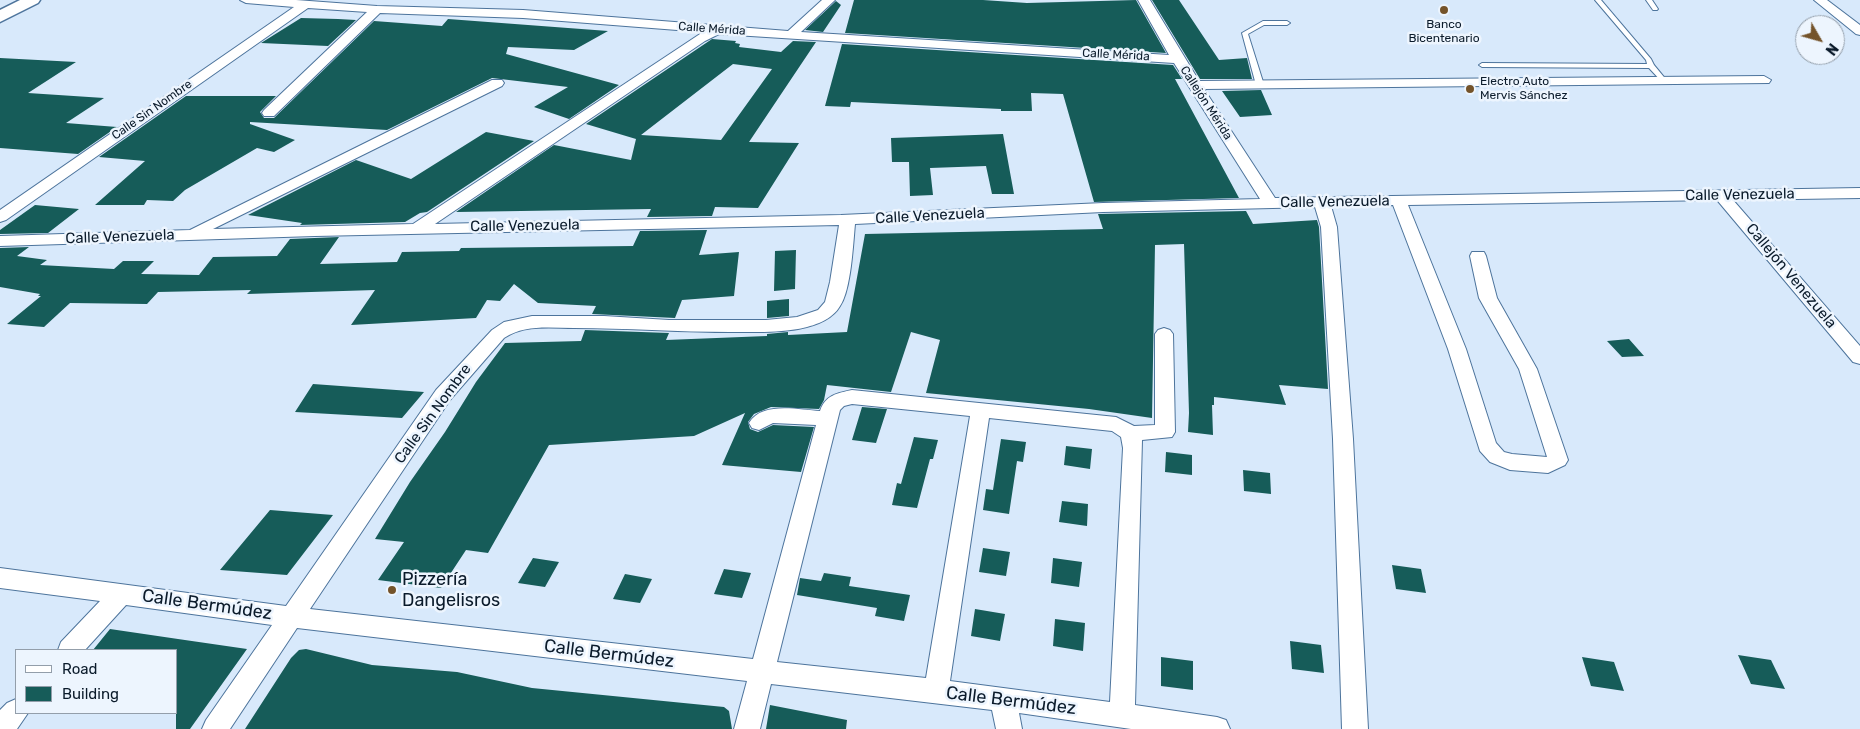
<!DOCTYPE html>
<meta charset="utf-8">
<style>
body{margin:0}
#map{position:relative;width:1860px;height:729px;overflow:hidden;background:#d8e9fb;font-family:Rubik,sans-serif}
canvas{display:block}
.legend{position:absolute;left:15px;top:649px;width:162px;height:65px;box-sizing:border-box;background:#edf5fe;border:1px solid #939eaa;margin:0;padding:6px 9px;list-style:none;font-size:15px;color:#0b1b2b}
.legend li{display:flex;align-items:center;gap:10px;height:25px}
.legend b{width:25px;border:1px solid #939eaa}
.north{position:absolute;left:1795px;top:15px;width:50px;height:50px;box-sizing:border-box;background:#edf5fe;border:1px solid #939eaa;border-radius:50%;rotate:128deg;font-size:14px;font-weight:700;line-height:20px;text-align:center;color:#0b1b2b}
.north::after{content:'';display:block;margin:auto;width:18px;height:22px;background:#74532a;clip-path:polygon(50% 0,100% 100%,50% 72%,0 100%)}
</style>
<div id="map">
<canvas width="1860" height="729"></canvas>
<ul class="legend">
<li><b style="height:6px;background:#fff"></b>Road</li>
<li><b style="height:14px;background:#165c59"></b>Building</li>
</ul>
<div class="north">N</div>
</div>
<script>
const g = document.querySelector('canvas').getContext('2d');
g.lineJoin = 'round';
function paint(path, color) { g.fillStyle = color; g.fill(path, 'evenodd'); }
function strokePath(path, color, width, dash) { g.strokeStyle = color; g.lineWidth = width; g.lineCap = dash ? 'butt' : 'round'; g.setLineDash(dash || []); g.stroke(path); }
function write(font, color, halo, rows, align = 'center') {
  g.font = font + ' Rubik,sans-serif'; g.lineWidth = 5; g.setLineDash([]); g.textBaseline = 'middle'; g.strokeStyle = halo; g.fillStyle = color; for (const [text, x, y, turn = 0] of rows) {
    g.save(); g.translate(x, y); g.rotate((+turn || 0) * Math.PI / 180); g.textAlign = isNaN(turn) ? turn : align; if (halo) g.strokeText(text, 0, 0); g.fillText(text, 0, 0); g.restore();
  }
}
paint(new Path2D(`
 M854,0H983L1027,3L1136,0L1166,53L845,33Z
 M1152,0H1179L1219,60L1247,58L1252,79H1200Z
 M836,1L841,5L823,32L805,30Z
 M301,18L338,19L356,20L328,46L261,43Z
 M448,19L608,31L574,50L508,47L506,54L619,85L569,119L534,107L568,87L492,78L387,130L250,122V124L295,140L274,152L257,148L185,190L173,201L147,200L144,205H95L145,161L99,157L186,96H276L260,112L264,118H274L374,21L442,26Z
 M712,39L736,41L735,43L740,44L739,47L781,52L793,41L816,42L749,142L799,143L758,208L715,207L712,216L647,217L651,209L456,212L554,145L631,160L636,139L586,124ZM733,64L772,69L721,140L641,135Z
 M842,44L1173,65L1182,79H1175L1239,198L1094,202L1063,94L1031,93L1032,111H1001V109L851,102L850,107L825,106Z
 M0,58L76,62L28,93L104,98L66,123L117,127L78,154L0,148Z
 M1261,90L1272,115L1240,117L1222,91Z
 M486,132L534,141L427,212L420,213L405,222L300,225L302,223L248,215L356,160L411,179Z
 M1003,134L1014,194H992L986,166L930,168L933,195L910,196L909,162H892L891,138Z
 M35,205L79,209L48,233L0,234V230Z
 M1246,211L1253,224L1317,220L1319,227L1328,389L1279,385L1286,405L1214,397V405H1212L1213,435L1188,432L1189,413L1184,244L1155,245L1152,418L1089,409L926,393L940,340L911,332L891,392L827,385L824,400L819,409L771,407L754,414L748,422L750,429L758,432L773,425L814,427L801,472L722,465L745,413L694,436L549,445L488,553L466,550L441,588L378,580L404,542L375,539L410,482L445,432L476,382L505,343L581,341L585,330L669,333L666,340L767,336V334L788,332V335L847,332L865,234L1103,229L1098,214Z
 M707,230L699,255L739,252L734,296L682,300L675,318L592,314L596,306L538,303L514,284L500,301L487,300L476,318L351,325L375,290L247,294L251,290L158,292L147,304L70,303L44,327L7,324L41,296H38L40,294L0,287V248L29,247L17,256L47,260L40,265L114,269L123,261H154L141,274L199,275L213,257L277,256L290,239L339,237L320,264L397,262L402,252L459,251L461,248L633,246L640,231Z
 M796,250L795,289L774,291L775,251Z
 M789,299V316L767,318V301Z
 M1629,339L1644,356L1622,357L1607,341Z
 M313,384L424,392L402,418L295,412Z
 M862,407L887,409L876,443L852,440Z
 M914,437L938,440L933,459H930L917,508L892,505L897,483L901,484Z
 M1001,439L1026,442L1023,462L1017,461L1009,514L983,510L986,489L993,490Z
 M1066,446L1092,449L1090,469L1064,465Z
 M1166,452L1192,455V475L1165,472Z
 M1243,470L1270,473L1271,494L1244,491Z
 M1062,501L1088,504L1087,526L1059,522Z
 M270,510L333,515L287,575L220,570Z
 M983,548L1010,552L1006,576L979,572Z
 M533,558L559,562L545,587L518,583Z
 M1053,558L1082,562L1079,587L1051,583Z
 M1392,565L1421,569L1426,593L1396,589Z
 M724,569L751,573L742,598L714,594Z
 M824,573L851,577L849,586L910,595L904,621L875,616L877,608L797,595L800,578L821,581Z
 M625,574L652,579L640,603L613,599Z
 M975,609L1005,614L1000,641L971,636Z
 M1055,619L1085,623L1083,651L1053,646Z
 M110,629L178,639L247,649L190,729H176V650H93Z
 M1290,641L1321,645L1324,673L1292,669Z
 M306,649L372,665L457,672L532,688L724,707L729,711L732,729H245L291,658L299,650Z
 M1738,655L1771,660L1785,689L1751,684Z
 M1161,657L1193,661V690L1161,686Z
 M1582,657L1614,662L1624,691L1591,686Z
 M770,705L847,720L846,729H766Z`), '#165c59');
const lane = new Path2D(`
 M1595,0H1601L1651,59L1654,65L1668,82L1667,83H1663L1649,68L1482,67L1479,65L1482,63L1647,64L1646,60Z
 M1646,0H1652L1658,9L1657,10H1653Z
 M1263,21H1287L1290,23L1287,25H1264L1248,34L1264,85L1260,87L1256,85L1242,33Z`);
const street = new Path2D(`
 M240,0H296L377,6L523,10L788,31L822,0H835L801,32L1169,55L1138,0H1150L1199,81L1764,76L1771,80L1769,83L1204,89L1275,198L1860,188V198L1733,200L1860,346V364L1853,362L1717,200L1408,205L1466,349L1496,443L1504,452L1512,454L1547,457L1519,369L1479,298L1470,256L1472,252H1484L1486,256L1497,298L1537,369L1568,460L1565,465L1548,473L1510,470L1490,462L1480,451L1448,349L1393,205L1331,206L1337,227L1353,439L1368,729H1342L1333,439L1321,227L1315,207L1103,212L855,224C853,245 851,290 840,306C832,320 814,326 798,329C776,333 753,332 730,332C678,332 626,328 574,328C550,328 525,324 504,338L450,400L310,609L753,659L816,425L773,423L759,430L752,428L749,423C762,401 799,410 820,411C825,395 838,393 852,390L1116,417L1134,426L1155,425V334L1158,330L1164,328L1170,330L1173,334L1175,432L1172,437L1142,440L1135,705L1217,717L1226,720L1230,729H1131L1019,713L1022,729H996L992,710L771,684L760,729H734L747,681L297,628L230,729H202L206,720L272,625L126,605L85,650H58L61,642L100,601L0,588V568L286,606L436,390L492,330L504,322L532,316H604L669,320H766L797,317L818,310L825,302L830,282L839,225L315,236L0,246V236L190,230L492,80H502L504,83L502,86L213,229L413,224L703,32L523,18L380,13L274,116H264L262,113L264,110L367,12L308,8L6,220L0,222V210L294,7L246,3ZM719,34L1174,63L1260,199L1103,203L841,215L435,224L705,41ZM852,404L970,416L926,678L777,662L840,410L844,406ZM989,418L1112,431L1121,437L1123,448L1110,702L950,681Z
 M1814,0H1827L1860,25V35L1856,34Z
 M16,699V713H28L17,729H0V710L7,703Z`);
const secondary = new Path2D(`
 M20,0H40L38,3L0,22V10Z`);
strokePath(lane, '#4d749c', 2);
strokePath(street, '#4d749c', 2);
strokePath(secondary, '#4d749c', 3);
paint(lane, '#fff');
paint(street, '#fff');
paint(secondary, '#fff');
for (const [x, y, r, color] of [
 [1444,10,5,"#74532a"],
 [1470,89,5,"#74532a"],
 [392,590,5,"#74532a"]
]) { const dot = new Path2D(); dot.arc(x, y, r, 0, 2 * Math.PI); g.fillStyle = color; g.fill(dot); strokePath(dot, '#edf5fe', 2); }
write('12px', '#0b1b2b', '#edf5fe', [
 ["Banco",1444,25],
 ["Bicentenario",1444,39],
 ["Electro Auto",1480,82,"left"],
 ["Mervis Sánchez",1480,96,"left"]
]);
write('12px', '#0b1b2b', '#edf5fe', [
 ["Calle Mérida",712,29,4],
 ["Calle Mérida",1116,55,3],
 ["Callejón Mérida",1206,103,57],
 ["Calle Sin Nombre",152,110,-35]
]);
write('15px', '#0b1b2b', '#edf5fe', [
 ["Calle Venezuela",1740,195,-1],
 ["Calle Venezuela",1335,202,-1],
 ["Calle Venezuela",930,216,-3],
 ["Calle Venezuela",525,226,-1],
 ["Calle Venezuela",120,237,-2],
 ["Callejón Venezuela",1791,276,50],
 ["Calle Sin Nombre",433,414,-54]
]);
write('18px', '#0b1b2b', '#edf5fe', [
 ["Pizzería",402,580],
 ["Dangelisros",402,601]
], 'left');
write('18px', '#0b1b2b', '#edf5fe', [
 ["Calle Bermúdez",207,605,8],
 ["Calle Bermúdez",609,654,7],
 ["Calle Bermúdez",1011,701,7]
]);
</script>
